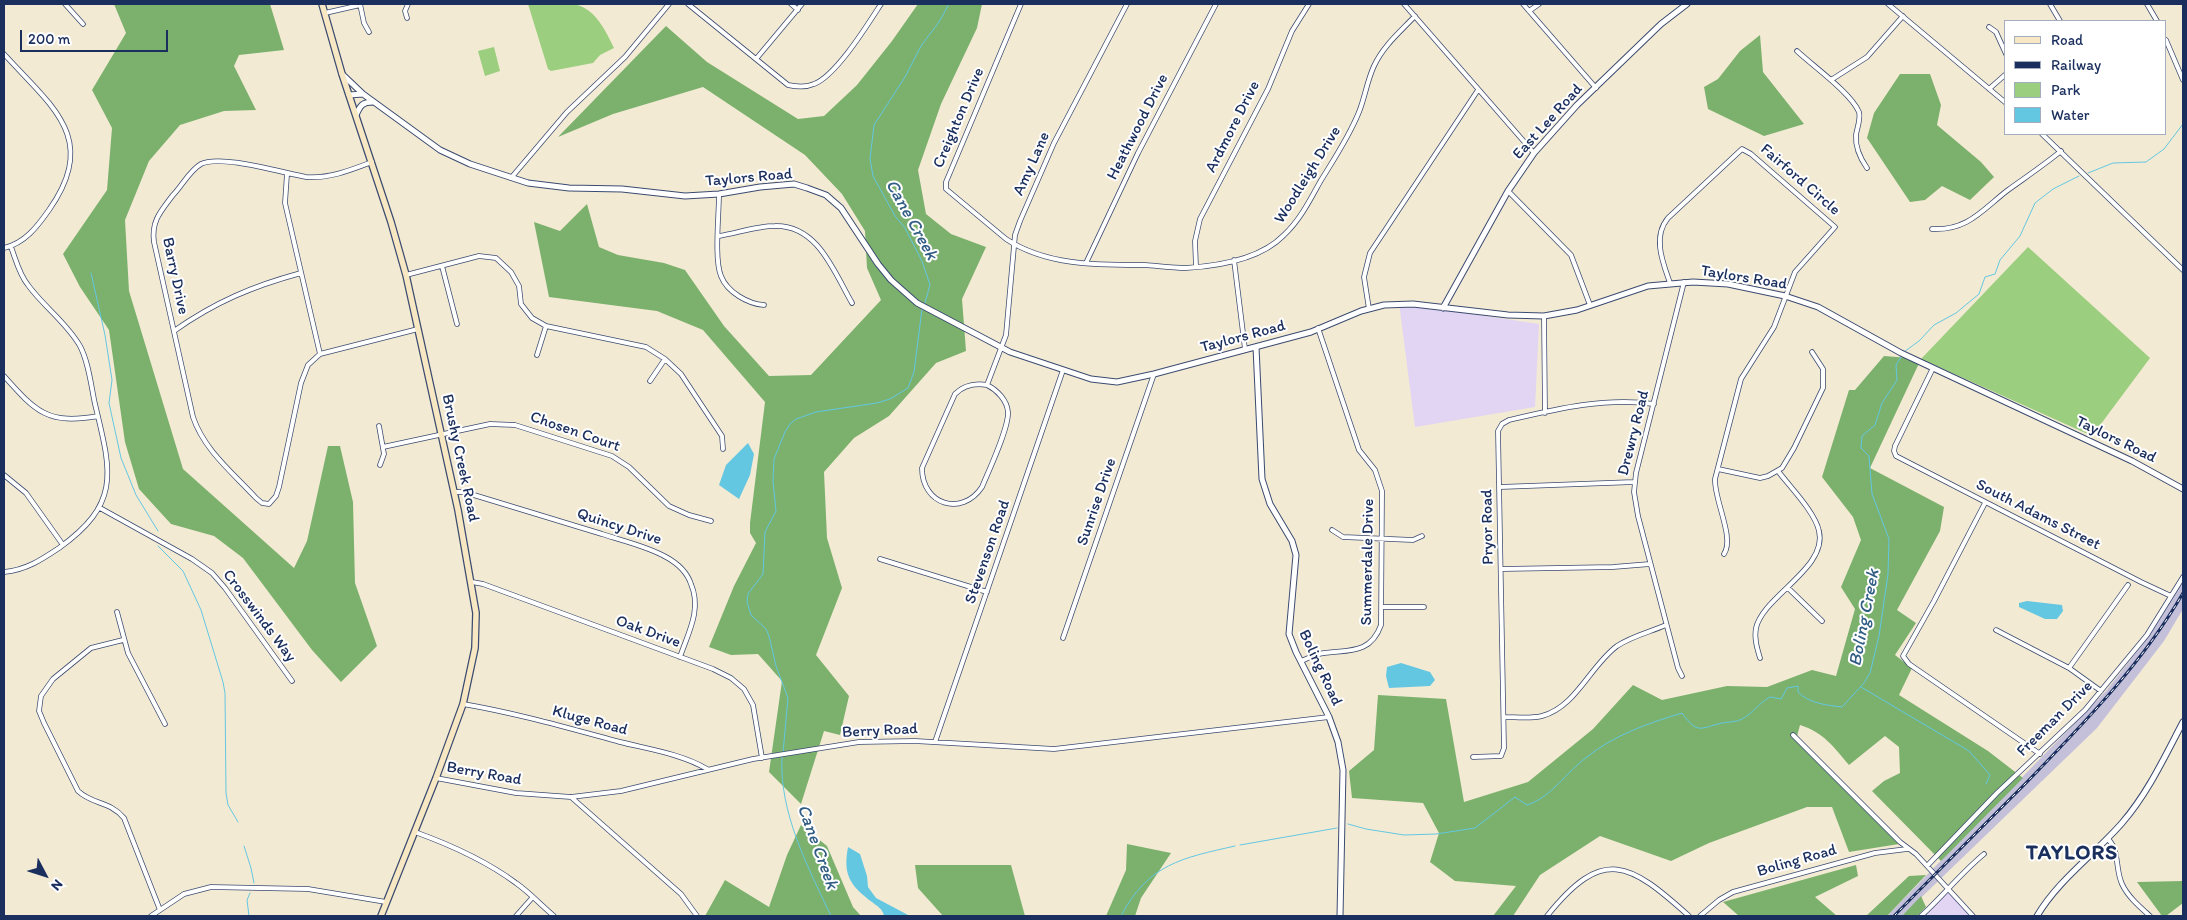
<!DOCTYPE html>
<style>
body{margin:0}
#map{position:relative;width:2187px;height:920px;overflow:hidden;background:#f3ead4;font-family:Itim,sans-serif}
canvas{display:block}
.frame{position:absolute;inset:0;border:5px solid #1b2f5e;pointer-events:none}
.legend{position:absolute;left:2004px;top:20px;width:162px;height:115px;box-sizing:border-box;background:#fff;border:1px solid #a4acbf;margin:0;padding:6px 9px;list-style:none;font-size:15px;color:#1b2f5e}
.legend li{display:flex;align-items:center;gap:10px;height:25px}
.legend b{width:25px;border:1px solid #a4acbf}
.north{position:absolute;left:20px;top:850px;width:50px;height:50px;-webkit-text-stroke:4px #fff;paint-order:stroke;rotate:130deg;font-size:14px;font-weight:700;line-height:20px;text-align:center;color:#1b2f5e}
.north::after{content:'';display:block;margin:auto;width:18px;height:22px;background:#1b2f5e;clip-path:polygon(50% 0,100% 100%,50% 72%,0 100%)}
.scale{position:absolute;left:20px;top:30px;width:148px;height:22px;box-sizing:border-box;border:2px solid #1b2f5e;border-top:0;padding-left:6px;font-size:15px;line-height:18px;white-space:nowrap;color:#1b2f5e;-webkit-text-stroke:4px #fff;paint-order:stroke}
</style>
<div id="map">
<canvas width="2187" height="920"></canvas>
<div class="frame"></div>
<ul class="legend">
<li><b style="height:6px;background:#f7e8c3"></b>Road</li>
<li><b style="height:6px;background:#1b2f5e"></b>Railway</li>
<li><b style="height:14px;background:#9bce7e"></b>Park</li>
<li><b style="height:14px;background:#63c7e1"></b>Water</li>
</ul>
<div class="north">N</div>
<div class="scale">200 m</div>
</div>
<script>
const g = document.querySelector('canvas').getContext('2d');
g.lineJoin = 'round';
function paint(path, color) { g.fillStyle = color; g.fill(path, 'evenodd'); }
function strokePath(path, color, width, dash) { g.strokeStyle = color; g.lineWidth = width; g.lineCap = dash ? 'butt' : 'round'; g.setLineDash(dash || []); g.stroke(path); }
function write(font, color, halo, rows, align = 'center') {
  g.font = font + ' Itim,sans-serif'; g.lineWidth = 4; g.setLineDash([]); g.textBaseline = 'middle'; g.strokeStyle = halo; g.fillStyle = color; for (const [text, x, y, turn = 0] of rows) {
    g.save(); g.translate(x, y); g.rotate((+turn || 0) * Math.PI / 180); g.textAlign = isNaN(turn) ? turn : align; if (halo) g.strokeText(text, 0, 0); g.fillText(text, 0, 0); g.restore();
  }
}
paint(new Path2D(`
 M1399,303L1539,324L1535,407L1415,427Z
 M1947,889L1973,916H1922Z`), '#e2d4f3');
paint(new Path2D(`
 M2183,576V609L2164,641L2097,728L1902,916H1887L2106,691L2143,644Z`), '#c5c0da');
paint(new Path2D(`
 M528,4C578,0 592,0 614,48L600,55L593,63L551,71L548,69Z
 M494,47L500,71L485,76L478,51Z
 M2028,247L2150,358L2092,436L1921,359Z`), '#9bce7e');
paint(new Path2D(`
 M114,4H270L284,50L239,55L234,66L256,110L224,111L180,125L149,161L125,220L129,291L183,469L294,568L307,541L328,446H340L353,502L355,583L377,646L341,682L312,650L243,558L214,536L171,524L139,489L125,442L109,330L80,287L63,254L107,190L112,128L92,90L126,33Z
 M918,4H982L977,28L941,104L918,170L926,214L951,234L986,247L962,299L966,351L936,363L889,416L854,438L824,472L827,538L842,588L816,655L849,696L840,735L824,731L801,804L769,772L782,681L758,654L731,655L709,647L734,586L756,543L750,533V523L765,402L703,330L657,311L549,297L534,222L560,231L587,204L599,247L618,255L664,263L685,270L724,326L769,376L811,375L881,300L867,268L865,231L842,194L805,155L703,87L613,114L558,137L666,26L707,62L798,119L824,116L857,85L892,41Z
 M1760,35L1763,72L1804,124L1764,136L1708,109L1704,87L1718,79L1740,51Z
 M1900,74H1930L1941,105L1937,125L1981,162L1994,177L1970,200L1942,186L1925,200L1910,202L1867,138L1874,113Z
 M1884,356L1921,359L1870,468L1944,507L1940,531L1897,610L1916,623L1895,655L1912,668L1899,695L1988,751L2023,778L1941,861L1872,791L1884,781L1900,773L1899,747L1885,736L1849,765C1834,747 1823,732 1800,725L1796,740L1899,844L1849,852L1832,807H1807L1709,843L1671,861L1600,836L1540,875L1513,916H1493L1516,886L1455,881L1430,862L1439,833L1423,803L1352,798L1349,771L1374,750L1378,695L1446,699L1464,802L1528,782L1593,729L1633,685L1662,700L1727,686L1767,687L1812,670L1836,676L1855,609L1841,587L1861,540L1853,517L1822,477L1849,390H1855Z
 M801,825L827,846L853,907L861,916H705L725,880L769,907L787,855Z
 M1127,844L1171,853L1141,898L1135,916H1106L1126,870Z
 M915,865H1011L1025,916H943L918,888Z
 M1856,865L1858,876L1815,897L1837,916H1739L1723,902Z
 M1926,875L1887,916H1866L1909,876Z
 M2183,881V903L2166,916H2162L2137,882Z
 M1921,896L1926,907L1917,916H1902Z`), '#7cb16d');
paint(new Path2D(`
 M748,443L754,454L750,475L739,499L719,485L726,465Z
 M2027,601L2062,605L2063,611L2057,619H2045L2019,607V603Z
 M1401,663L1430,672L1435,680L1430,686L1389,688L1386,676L1387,667Z
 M848,847L860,854L867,876L868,887L876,898L910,916H884C883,909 877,906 872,902C849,885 843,874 848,847Z`), '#63c7e1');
strokePath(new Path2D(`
 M2088,173L2113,163L2146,162L2164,149L2183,124
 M91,273L105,335L112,380L109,403L121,458L136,495L158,531
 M924,306L930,285L922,261L905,228L895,216L873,176L870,159L874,125L905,77L921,46L939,22L949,4
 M1904,352L1919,341L1934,325L1956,313L1979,294L1985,277L1995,274L2000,260L2020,236L2035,203L2053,189L2079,176
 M158,546L183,571L201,610L223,682L225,693L226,793L228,805L238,822
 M1861,687L1969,751L1990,775L1986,784
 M783,753L788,698L776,666L769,636L766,629L751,615L747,602L748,594L763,574L765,532L776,511L773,481L774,459L785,432L790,424L796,419L816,412L877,403L890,399L908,388L914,372L922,309
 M782,757C779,813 808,867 831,916
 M1348,824L1366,829L1404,835L1436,834L1475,828L1515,797L1527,805C1552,797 1566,772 1587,757C1614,735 1649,723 1682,713C1698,735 1700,728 1722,723C1728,722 1737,722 1742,719C1752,714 1759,703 1770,697L1781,699L1787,688L1798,686V692C1810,704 1827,705 1842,707L1864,683L1870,673L1879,636L1888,574L1889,539L1872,494L1869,456L1861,448L1862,436L1875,425L1882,403L1897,380L1896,365L1902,355
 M1240,845L1337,828
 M244,846L251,868L254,883
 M249,916L247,900L250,893
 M1121,916C1148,864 1182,858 1235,846`), '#63c7e1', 1);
const minor = new Path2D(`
 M65,4L83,24
 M360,4L364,23L369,32
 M688,4L788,85C797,87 805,88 814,84C836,76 868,24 881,4
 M791,4L798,10
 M1021,4L946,182V189L1006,239C1047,266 1098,265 1145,265C1159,266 1172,268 1186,268C1219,266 1261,259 1284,235C1300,220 1310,200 1320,182C1334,159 1349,137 1359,112C1365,97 1367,81 1374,66C1383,46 1400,32 1415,16
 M1404,4L1534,153
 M1523,4L1596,88
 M1888,4L2006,103
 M2050,4L2060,21
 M2147,4L2157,21
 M1529,11L1539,4
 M325,13L360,5
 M407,18L405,11L408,4
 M1989,27L1996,32L2006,54
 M2166,40L2183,80
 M1797,51C1813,66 1851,93 1859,112C1861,119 1857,128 1856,135C1855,148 1860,158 1867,168
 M4,54C51,106 100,138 49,210C37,227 25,243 4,248
 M756,59L802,4
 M1831,80L1867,57L1903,16
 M1989,89L2006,74
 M2042,134L2183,270
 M372,162C351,170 329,179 306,177C283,173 221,154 201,164C190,170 182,186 173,195C161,211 151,221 154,242L193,417C204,450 233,473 256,498L262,503L269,504L276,496L279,487L301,383L308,365L320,354L418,329
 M287,174L285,203L320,354
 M511,178L567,112L625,57L669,4
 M1508,191L1571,255L1590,305
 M719,194C719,215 714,259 721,276C727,292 748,304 764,305
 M1932,229C1968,231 1983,209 2008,190C2026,177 2044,165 2061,151
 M719,236C737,233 757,226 775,226C818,225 834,272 852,303
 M1234,260L1245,349
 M1086,263L1138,153L1216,4
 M442,266L457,324
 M1196,267L1195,241L1200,219L1268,89L1292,31L1309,4
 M406,275L479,256L496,258L511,272L519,286L521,304L532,318L546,326L646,347L665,359L681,374L722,436L723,449
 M1670,283C1663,263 1652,237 1668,218L1742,149L1751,154L1835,227L1795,272L1774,327L1741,379L1715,479C1714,500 1735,538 1724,554
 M1369,309L1364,277L1370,253L1478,90
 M1544,316L1545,413
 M174,331C215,302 253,286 301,273
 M537,355L546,326
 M1933,368L1895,446L1894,451L1896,456L2141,582L2171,596
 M4,376C36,412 48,425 98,416
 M650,381L665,359
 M987,385C975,383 964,385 955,394L922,468C922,505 962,517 982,487C989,470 1009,428 1008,412C1007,400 997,390 987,385L1006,335L1015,235L1020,221L1054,143L1127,4
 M379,426L384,454L380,465
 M383,447L490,424L515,425L612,456L629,467L669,506L689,515L711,521
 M1718,469L1760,478L1768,476L1782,468L1794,448L1823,388V369L1812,352
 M4,475L26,493L63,545
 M1500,487L1634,482
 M454,492H464C510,506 556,520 602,534C623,541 647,546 666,557C677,563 687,572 691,584C702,610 688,633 680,657
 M1985,503L1934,601L1903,656L1909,664L2040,754
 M100,508L192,559L212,573L225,588L292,681
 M1332,530L1343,537L1413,540L1422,536
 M880,559L987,592
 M1502,569L1613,567L1650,564
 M4,572C26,570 41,560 59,548C122,503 111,471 95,404C91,386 89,363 80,346C67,323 43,306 28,285C19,274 16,260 11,247
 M472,582L483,584L713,669L731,678L744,689L753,705L762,758
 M1788,588L1822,621
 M1382,607H1424
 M117,612L128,653L165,724
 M1996,630L2069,668L2101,691
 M1063,638L1154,374
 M123,640L91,648L53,679L41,696L39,711L44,723L78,791C93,805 110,801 124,818L160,910
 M1760,658C1757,648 1754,638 1756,628C1763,596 1828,568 1819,531C1815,512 1790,487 1778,471
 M1301,661C1307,659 1313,655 1319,654C1346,649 1370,656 1381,625L1382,491L1375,470L1359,450L1318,328
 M2069,668L2128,585
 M1682,676L1678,668L1638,516L1634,492L1636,473L1684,282
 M463,704C516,713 568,728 620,742C648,749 682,754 707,769
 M1504,717C1516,717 1530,719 1542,716C1576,707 1590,666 1617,646C1632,636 1650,632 1666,625
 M1793,735L1900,842L1916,854L1973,916
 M935,742L1063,370
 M1473,757L1501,756L1504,748L1498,431L1502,424L1509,420C1556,409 1605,397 1654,404
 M436,778L516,793L571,797L621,791L753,759L859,742L915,741L1054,749L1329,717
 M571,797L681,894L697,916
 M415,832C451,845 485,860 516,883C529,892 541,905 554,916
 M2108,839C2120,851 2115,869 2122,884C2128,897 2140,907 2150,916
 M1927,866L1997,793L2085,710L2147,635L2183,577
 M151,916L184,894L211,887L308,889L386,902
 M516,916L532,898
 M1547,916C1603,846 1629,862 1689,916
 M1700,916L1719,900L1733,892L1875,853L1907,849
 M1921,916C1943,896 1961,873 1984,854`);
const tertiary = new Path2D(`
 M342,74L363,94
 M349,95L363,94L440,150L470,164L528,183L569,188L622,189L685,196L719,194L760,187L794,184L807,188L826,195L841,208L878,264L891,280L917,303L1010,352L1091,379L1117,382L1154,374L1311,332L1361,311L1384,305L1413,304L1508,315L1544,316L1577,310L1648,286L1693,282L1728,284L1785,296L1818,307L1901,353L2132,461L2183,489
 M356,115C360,106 362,102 373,102
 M1443,308L1508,191L1534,153L1577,105L1661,24L1687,4
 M1256,347L1262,479L1270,504L1292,541L1296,555L1289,634L1296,652L1329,717L1338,742L1343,770L1340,916
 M2037,916C2058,880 2095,854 2122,823C2148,793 2165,756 2183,722`);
const secondary = new Path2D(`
 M322,4L342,74L391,222L406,275L458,510L476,613L475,648L463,704L436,778L381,916`);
strokePath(minor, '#3b4b70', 5.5);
strokePath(tertiary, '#3b4b70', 7);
strokePath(secondary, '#3b4b70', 8);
strokePath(minor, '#fff', 4);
strokePath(tertiary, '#fff', 5);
strokePath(secondary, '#f7e8c3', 5.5);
const rail = new Path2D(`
 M1894,916C1938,871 1982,827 2027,782C2084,723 2142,664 2183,593`);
strokePath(rail, '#1b2f5e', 3);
strokePath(rail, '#fff', 1, [4]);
write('16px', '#1b2f5e', '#fff', [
 ["Creighton Drive",959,118,-67],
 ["East Lee Road",1548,122,-48],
 ["Heathwood Drive",1138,127,-63],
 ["Ardmore Drive",1233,127,-63],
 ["Amy Lane",1032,164,-66],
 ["Woodleigh Drive",1308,175,-58],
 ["Taylors Road",749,178,-5],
 ["Fairford Circle",1800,180,41],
 ["Barry Drive",175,276,78],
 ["Taylors Road",1744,278,9],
 ["Taylors Road",1243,337,-15],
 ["Chosen Court",575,432,19],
 ["Drewry Road",1634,433,-76],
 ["Taylors Road",2116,440,26],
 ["Brushy Creek Road",460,458,78],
 ["Sunrise Drive",1097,502,-71],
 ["South Adams Street",2038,515,27],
 ["Quincy Drive",619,527,18],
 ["Pryor Road",1488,527,-91],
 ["Stevenson Road",988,552,-71],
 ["Summerdale Drive",1368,562,-89],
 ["Crosswinds Way",259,616,53],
 ["Oak Drive",648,632,20],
 ["Boling Road",1320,668,65],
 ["Freeman Drive",2055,719,-45],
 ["Kluge Road",590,721,15],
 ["Berry Road",880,731,-3],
 ["Berry Road",484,774,10],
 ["Boling Road",1797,861,-16]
]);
write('italic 18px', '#315d85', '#fff', [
 ["Cane Creek",911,220,61],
 ["Boling Creek",1865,618,-79],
 ["Cane Creek",817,847,70]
]);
g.letterSpacing = '1px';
write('bold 21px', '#1b2f5e', '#fff', [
 ["TAYLORS",2072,854]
]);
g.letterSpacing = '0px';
</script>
